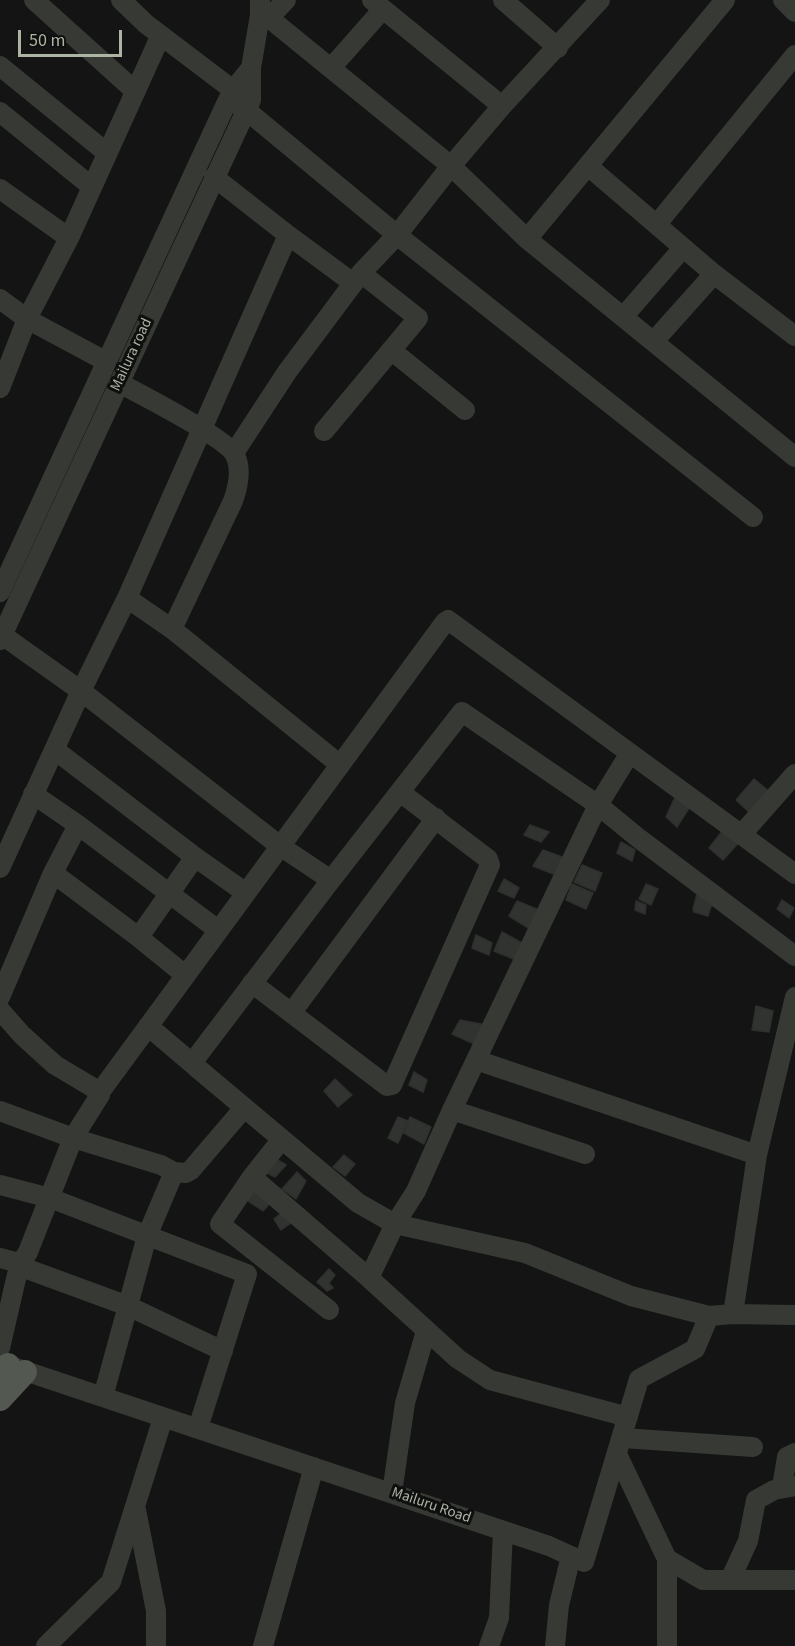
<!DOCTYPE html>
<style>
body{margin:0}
#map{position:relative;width:795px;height:1646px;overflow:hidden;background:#131413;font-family:"Source Sans 3",sans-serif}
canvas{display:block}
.scale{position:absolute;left:18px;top:30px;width:104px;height:27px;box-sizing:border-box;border:3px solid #acb5a4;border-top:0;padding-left:8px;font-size:18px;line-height:21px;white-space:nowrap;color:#acb5a4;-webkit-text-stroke:4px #0e0f0e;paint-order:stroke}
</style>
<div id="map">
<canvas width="795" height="1646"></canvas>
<div class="scale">50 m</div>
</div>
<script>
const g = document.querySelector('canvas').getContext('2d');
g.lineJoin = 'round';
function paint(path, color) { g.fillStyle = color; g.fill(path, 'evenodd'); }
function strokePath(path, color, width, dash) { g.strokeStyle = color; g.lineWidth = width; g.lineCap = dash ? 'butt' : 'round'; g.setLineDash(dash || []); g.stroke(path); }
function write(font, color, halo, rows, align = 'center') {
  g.font = font + ' "Source Sans 3",sans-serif'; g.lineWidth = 6; g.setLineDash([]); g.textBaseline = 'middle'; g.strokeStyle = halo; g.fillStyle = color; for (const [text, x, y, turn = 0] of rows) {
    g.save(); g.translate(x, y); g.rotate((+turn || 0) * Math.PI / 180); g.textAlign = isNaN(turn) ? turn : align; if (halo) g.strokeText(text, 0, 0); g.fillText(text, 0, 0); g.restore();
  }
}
const building = new Path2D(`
 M754,779L771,793L751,814L736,800Z
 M676,795L689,808L677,827L666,817Z
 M530,825L549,832L541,842L524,835Z
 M724,829L741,840L723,860L709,848Z
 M621,842L635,850L632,861L617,853Z
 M543,850L565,858L556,875L533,866Z
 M582,865L602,873L595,891L574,882Z
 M504,879L519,888L514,898L498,891Z
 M572,884L593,893L586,909L566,900Z
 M646,884L658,889L651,905L639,899Z
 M697,894L713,900L708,916L694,912L693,909Z
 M782,900L794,908L789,918L777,909Z
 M517,901L539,910L530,929L509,916Z
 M636,901L646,905L645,914L635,910Z
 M502,932L522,943L516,960L494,951Z
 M476,935L492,943L489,955L472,948Z
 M756,1006L773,1011L769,1032L752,1030Z
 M460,1020L486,1025L479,1046L452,1034Z
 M414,1072L427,1080L423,1092L409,1085Z
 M335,1079L352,1095L338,1107L324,1091Z
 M398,1117L408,1121L398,1143L388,1138Z
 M410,1117L431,1127L424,1144L404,1133Z
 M344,1155L355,1164L345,1176L333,1167Z
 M276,1159L286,1165L275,1177L265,1172Z
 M297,1172L306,1181L296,1199L282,1189Z
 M257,1185L273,1200L263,1211L245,1199Z
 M286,1209L297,1219L281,1230L274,1219Z
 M329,1269L335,1275L329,1283L333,1288L327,1291L317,1282Z`);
paint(building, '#313330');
strokePath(building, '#2d302d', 1.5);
strokePath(new Path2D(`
 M34,0L135,91
 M121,0L146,24L233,90
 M372,0L502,106
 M503,0L558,48
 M783,0L795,12
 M260,15L269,18L286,0
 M269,18L451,166L527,239L795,457
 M0,66L107,153
 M331,68L383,9
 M229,98L246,110L397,235L753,517
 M0,112L92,187
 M588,166L714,274L795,336
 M0,189L69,238
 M657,224L795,55
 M288,235L353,283
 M527,239L725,0
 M0,299L27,319L107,362
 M623,317L683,248
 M654,341L714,274
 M391,350L465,410
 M119,383C140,394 227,439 235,455C242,469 238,487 233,501L172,629
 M0,388L27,319L69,238L161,35
 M324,431L418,318L361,273
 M234,453L287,372L361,273L397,235L451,166L502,106L600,0
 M0,592L226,104L233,90L251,68
 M127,598L172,629L339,764
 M2,635L81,691L280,846L331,880L462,712L598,805L637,837L795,956
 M0,640L251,100V68L260,15V0
 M55,750L195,857L246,893
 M78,825L218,930
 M741,835L795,774
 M0,868L81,691L127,598L288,235L214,177
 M53,873L137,936L141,934L195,857
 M331,880L195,1059L194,1065L196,1067L358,1203L395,1224L525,1253L631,1296L709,1316L733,1314L795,1315
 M137,936L185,975
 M252,983L387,1086L392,1085L490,865L488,859L400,792
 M0,997L53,873L78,825L33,794
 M0,1010L22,1035L55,1065L97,1090L100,1095L73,1138L28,1252L19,1266L0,1348
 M292,1012L436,818
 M148,1026L194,1065
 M476,1060L757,1155L733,1314
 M100,1092L445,622L448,620L795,874
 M452,1110L585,1154
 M0,1111L73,1138L161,1165L174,1172L147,1236L103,1397
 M282,1139L252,1177L220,1224L329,1310
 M757,1155L795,997
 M174,1172L186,1173L191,1170L244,1108
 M252,1177L369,1278L458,1359L490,1380L628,1417
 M0,1185L50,1198L247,1274L198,1428
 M0,1258L19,1263V1266L128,1306L223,1351
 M369,1278L395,1224L416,1191L452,1110L598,805L630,753
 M13,1367L549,1546L584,1562L639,1379L695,1349L709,1316
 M623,1438L753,1447
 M617,1454L667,1559L703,1580H795
 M782,1487L787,1457L795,1453
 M392,1493L405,1403L426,1331
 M136,1510L156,1611V1646
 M667,1559V1646
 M730,1580L748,1541L756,1500L774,1490L795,1486
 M46,1646L111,1582L163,1418
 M263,1646L314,1467
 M489,1646L499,1618L503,1531
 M555,1646L559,1605L571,1556`), '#363934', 20);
strokePath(new Path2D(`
 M0,1374L8,1365
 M0,1399L25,1372`), '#535850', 24);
write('15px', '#acb5a4', '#0e0f0e', [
 ["Mailura road",132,355,-65],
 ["Mailuru Road",431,1506,19]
]);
</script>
